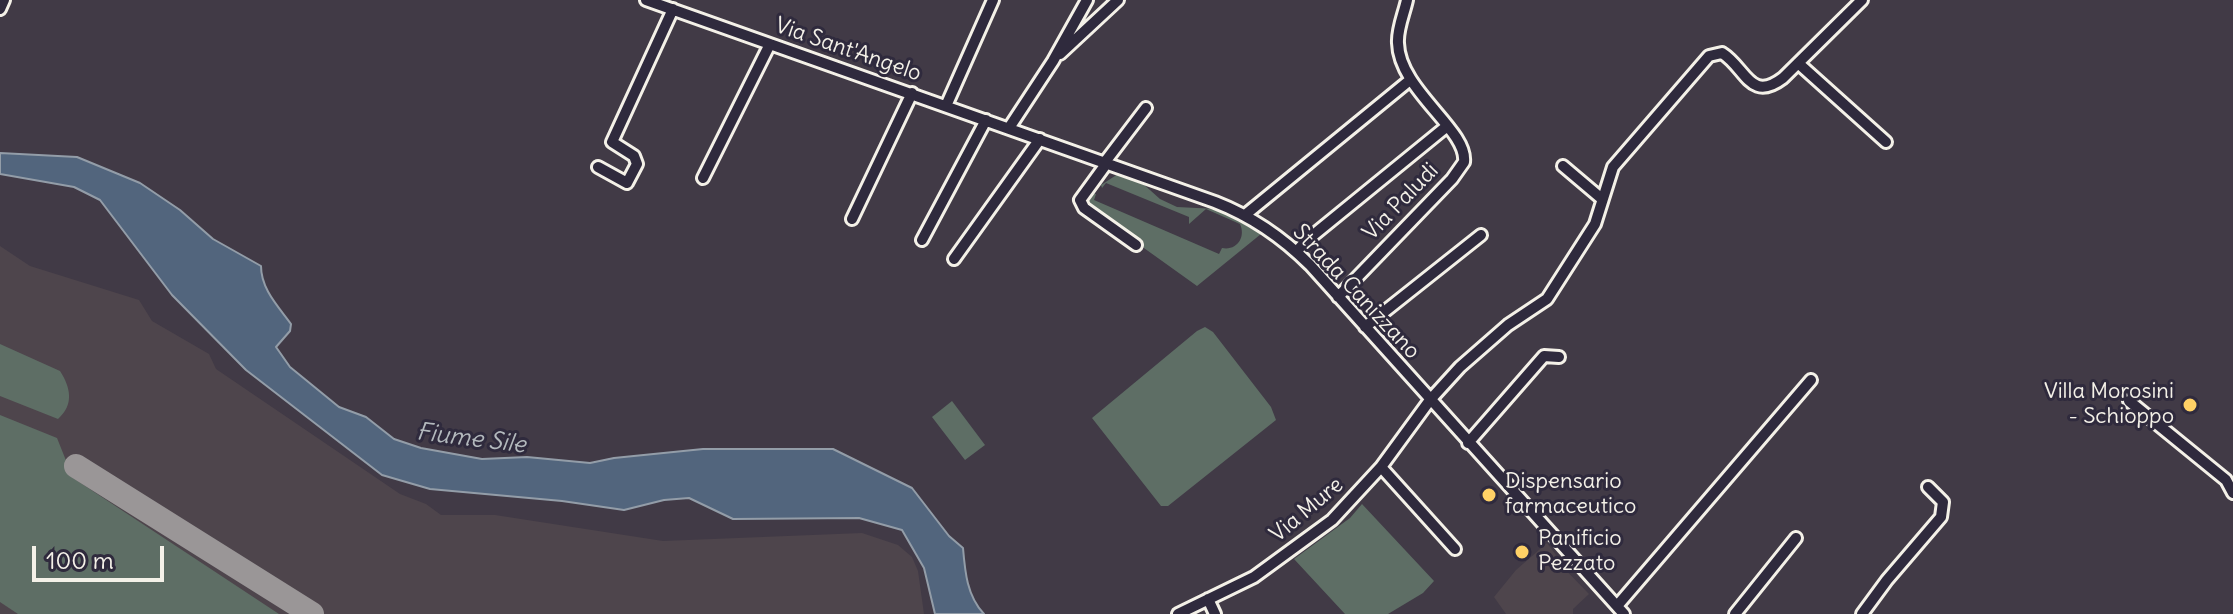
<!DOCTYPE html>
<style>
body{margin:0}
#map{position:relative;width:2233px;height:614px;overflow:hidden;background:#413a46;font-family:Delius,sans-serif}
canvas{display:block}
.scale{position:absolute;left:32px;top:546px;width:132px;height:36px;box-sizing:border-box;border:4px solid #f4f1e8;border-top:0;padding-left:10px;font-size:24px;line-height:28px;white-space:nowrap;color:#f4f1e8;-webkit-text-stroke:6px #2f2a3d;paint-order:stroke}
</style>
<div id="map">
<canvas width="2233" height="614"></canvas>
<div class="scale">100 m</div>
</div>
<script>
const g = document.querySelector('canvas').getContext('2d');
g.lineJoin = 'round';
function paint(path, color) { g.fillStyle = color; g.fill(path, 'evenodd'); }
function strokePath(path, color, width, dash) { g.strokeStyle = color; g.lineWidth = width; g.lineCap = dash ? 'butt' : 'round'; g.setLineDash(dash || []); g.stroke(path); }
function write(font, color, halo, rows, align = 'center') {
  g.font = font + ' Delius,sans-serif'; g.lineWidth = 6; g.setLineDash([]); g.textBaseline = 'middle'; g.strokeStyle = halo; g.fillStyle = color; for (const [text, x, y, turn = 0] of rows) {
    g.save(); g.translate(x, y); g.rotate((+turn || 0) * Math.PI / 180); g.textAlign = isNaN(turn) ? turn : align; if (halo) g.strokeText(text, 0, 0); g.fillText(text, 0, 0); g.restore();
  }
}
paint(new Path2D(`
 M0,246L30,266L139,300L152,321L209,354L216,369L400,494L426,504L441,515H495L663,541L862,533L898,545L912,557L918,571L924,614H0Z
 M1547,543L1556,555L1554,558L1589,594L1573,609V614H1506L1494,597L1516,570Z`), '#4e454c');
paint(new Path2D(`
 M1118,174L1141,182L1160,199L1177,207L1217,209L1261,234L1197,286L1088,208L1085,201L1090,193L1096,194L1094,200L1219,254L1222,248C1237,251 1246,237 1240,224L1206,209L1189,224V217L1106,183L1102,188L1101,185Z
 M1205,327L1213,332L1271,407L1276,420L1168,506H1161L1092,418L1197,331Z
 M0,344L60,371C71,388 74,405 58,419L0,396Z
 M952,401L985,445L965,460L932,417Z
 M0,415L57,438L73,478L279,614H18L0,602Z
 M1362,504L1434,581L1423,593L1388,614H1345L1294,559L1350,518Z`), '#5e6e65');
const water = new Path2D(`
 M0,153L77,157L140,183L180,210L213,239L261,266C261,289 278,306 291,324L290,331L276,347L290,367L339,407L366,417L394,439L421,448L482,459L527,457L590,463L614,458L703,449H833L912,488L949,536L963,548C965,572 967,596 984,614H935L924,568L902,530L859,518L733,519L689,498L664,500L624,510L562,501L430,489L382,475L246,370L172,295L100,200L74,187L0,174Z`);
paint(water, '#52657d');
strokePath(water, '#939da8', 2);
strokePath(new Path2D(`
 M76,466L312,614`), '#9a9697', 24);
const minor = new Path2D(`
 M646,0L1215,202C1251,216 1283,238 1310,265L1624,614
 M0,9L4,0
 M1060,54L1118,0
 M1798,63L1886,142
 M946,106L993,0
 M1009,128L1053,61L1087,0
 M1563,166L1602,199
 M598,167L627,183L637,164L634,156L612,142L673,9
 M703,178L770,44
 M1245,215L1410,80
 M852,219L912,93
 M922,240L986,120
 M1136,245L1084,208L1080,200L1104,167L1105,162L1146,108
 M1296,252L1306,241L1446,127
 M954,259L1040,139
 M1338,297L1452,179L1464,162C1468,130 1399,90 1398,43C1397,29 1404,14 1407,0
 M1365,327L1481,235
 M2129,401L2226,480L2233,493
 M1468,443L1544,356L1559,357
 M1381,467L1455,549
 M1208,599L1215,614
 M1617,606L1811,380
 M1178,614L1254,577L1332,520L1381,467L1430,400L1460,367L1508,325L1547,299L1595,224L1613,167L1709,56L1722,53C1746,68 1750,103 1783,78L1862,0
 M1735,614L1796,538
 M1862,614L1887,580L1941,517L1943,502L1928,487`);
strokePath(minor, '#f4f1e8', 16);
strokePath(minor, '#2f2a3d', 10);
for (const [x, y, r, color] of [
 [2190,405,8,"#ffd166"],
 [1489,495,8,"#ffd166"],
 [1522,552,8,"#ffd166"]
]) { const dot = new Path2D(); dot.arc(x, y, r, 0, 2 * Math.PI); g.fillStyle = color; g.fill(dot); strokePath(dot, '#2f2a3d', 3); }
write('22px', '#f4f1e8', '#2f2a3d', [
 ["Via Sant'Angelo",848,50,19],
 ["Via Paludi",1401,202,-46],
 ["Strada Canizzano",1356,292,47],
 ["Via Mure",1307,510,-40]
]);
write('22px', '#f4f1e8', '#2f2a3d', [
 ["Villa Morosini",2174,392,"right"],
 ["- Schioppo",2174,417,"right"],
 ["Dispensario",1505,482],
 ["farmaceutico",1505,507],
 ["Panificio",1538,539],
 ["Pezzato",1538,564]
], 'left');
write('italic 24px', '#b3b9bd', '#2f2a3d', [
 ["Fiume Sile",471,439,7]
]);
</script>
